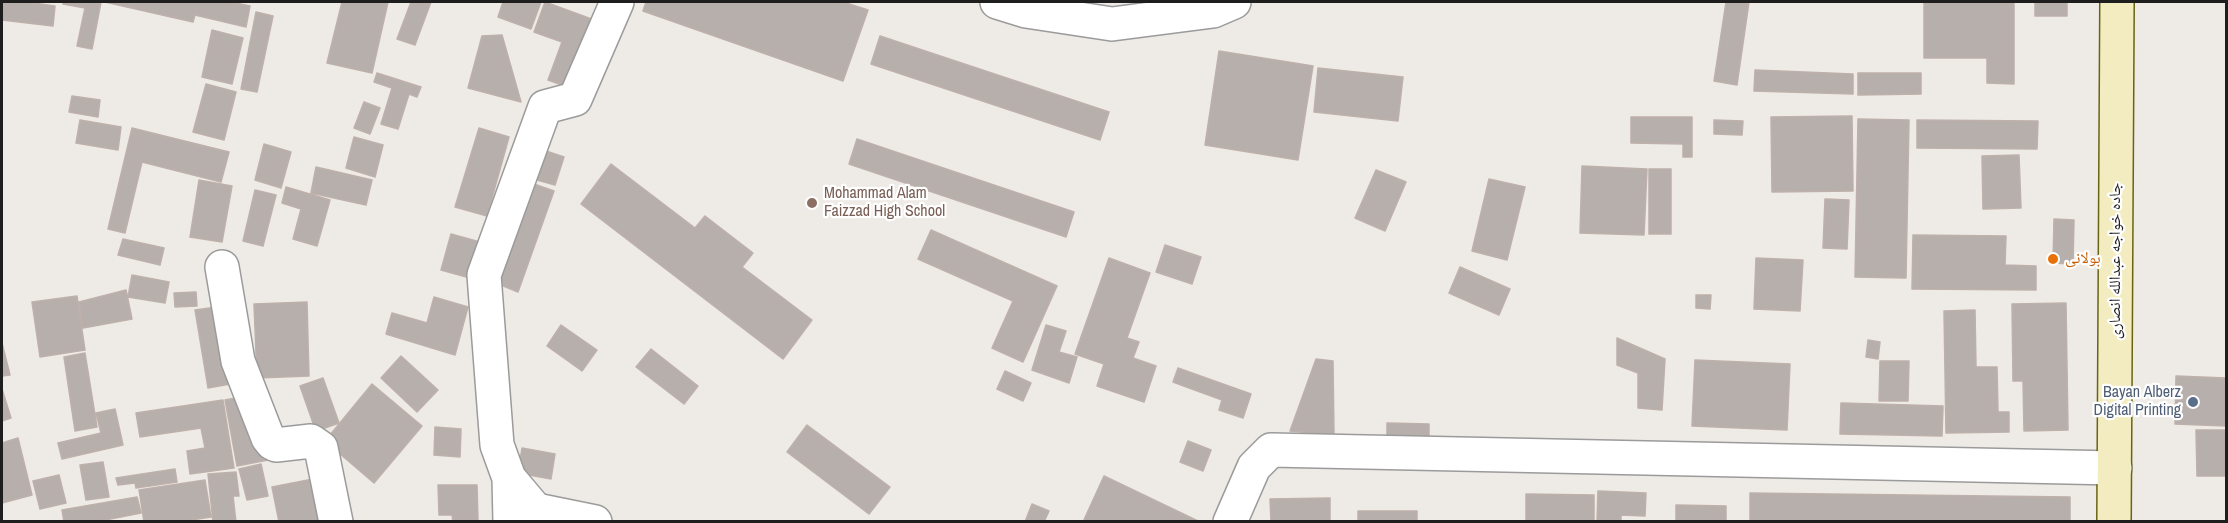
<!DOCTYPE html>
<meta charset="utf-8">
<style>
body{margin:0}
#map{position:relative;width:2228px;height:523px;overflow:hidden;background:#eeeae6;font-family:"Archivo Narrow",sans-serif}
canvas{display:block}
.frame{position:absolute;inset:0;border:3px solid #1e1e1e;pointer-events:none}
</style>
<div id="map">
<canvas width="2228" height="523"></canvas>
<div class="frame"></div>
</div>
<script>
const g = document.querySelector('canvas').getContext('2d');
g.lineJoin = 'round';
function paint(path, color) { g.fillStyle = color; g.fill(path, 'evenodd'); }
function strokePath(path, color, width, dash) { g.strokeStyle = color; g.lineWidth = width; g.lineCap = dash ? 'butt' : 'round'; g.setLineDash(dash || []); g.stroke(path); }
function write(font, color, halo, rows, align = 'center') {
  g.font = font + ' "Archivo Narrow","Noto Naskh Arabic",sans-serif'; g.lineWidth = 4.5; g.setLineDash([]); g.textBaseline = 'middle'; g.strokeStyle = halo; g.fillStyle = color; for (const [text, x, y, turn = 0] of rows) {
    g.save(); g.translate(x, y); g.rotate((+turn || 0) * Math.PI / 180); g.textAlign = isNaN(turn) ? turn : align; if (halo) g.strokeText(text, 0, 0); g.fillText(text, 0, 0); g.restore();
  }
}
const building = new Path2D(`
 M2,2H27L55,6L53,26L2,20Z
 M63,2H101L92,49L77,46L85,8L63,4Z
 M105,2H231L250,6L246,27L195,15L193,22Z
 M342,2H388L372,73L327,63Z
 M411,2H431L415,45L397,39Z
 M503,2H541L531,29L498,17Z
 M545,2L597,21L573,89L548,80L562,42L534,32Z
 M646,2H843L868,10L843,81L643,11Z
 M1726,2H1749L1737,85L1714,81Z
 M1924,2H2014V84L1987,83V58H1924Z
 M2035,2H2067V16H2035Z
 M256,12L273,16L257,92L241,89Z
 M212,30L243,38L232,84L202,77Z
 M502,35L521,102L468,88L482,36Z
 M880,36L1109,112L1100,140L871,64Z
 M1219,51L1313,66L1298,160L1205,145Z
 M1318,68L1403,77L1398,121L1314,112Z
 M1755,70L1853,74V94L1754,91Z
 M377,73L421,87L417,97L409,94L398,129L381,124L392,88L374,82Z
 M1858,73H1921V94L1858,95Z
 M206,84L236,92L224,140L193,132Z
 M72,96L100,100L98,117L69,112Z
 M364,102L380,108L370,134L354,128Z
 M1852,116L1853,191L1772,192L1771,117Z
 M1631,117H1692V157H1683V144L1631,143Z
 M1858,119L1909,120L1906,278L1855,277Z
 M80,120L121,127L118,150L76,143Z
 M1714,120L1743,121L1742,135L1714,134Z
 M1917,120L2038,121L2037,149L1917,148Z
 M132,128L229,152L221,182L142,162L125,233L108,229Z
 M479,128L509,137L487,216L455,207Z
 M354,137L383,145L375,177L346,168Z
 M857,139L1074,212L1066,237L849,164Z
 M264,144L291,152L281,188L255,180Z
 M546,151L564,157L555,185L537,180Z
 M2019,155L2021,208L1983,209L1982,156Z
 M611,164L695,228L705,216L753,253L742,267L812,320L783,359L581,204Z
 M1582,166L1647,169L1644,235L1580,233Z
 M316,167L372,180L366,205L311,193Z
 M1649,169H1671V234H1649Z
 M1376,170L1406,182L1385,231L1355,218Z
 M1489,179L1525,187L1507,260L1472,251Z
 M199,180L232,186L222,242L190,237Z
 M531,183L554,191L518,292L496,283Z
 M286,187L330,200L317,246L293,239L301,209L282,203Z
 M255,190L276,195L263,246L243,241Z
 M1825,199L1849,200L1847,249L1823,248Z
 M2054,219L2074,220L2073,264L2053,263Z
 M931,230L1057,286L1023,362L992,348L1013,301L918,259Z
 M451,234L480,242L470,278L441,270Z
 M1913,235L2006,236L2005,265L2036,266V290L1912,289Z
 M123,239L164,248L160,265L118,255Z
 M1165,245L1201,257L1192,284L1156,272Z
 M1109,258L1150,273L1127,338L1139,342L1133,358L1156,366L1144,402L1097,386L1104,364L1075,354Z
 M1756,258L1803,260L1800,311L1754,309Z
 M1460,267L1510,289L1499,315L1449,293Z
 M132,275L169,282L165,303L128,297Z
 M126,290L132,319L83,328L79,302Z
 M196,292L197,306L175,307L174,293Z
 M1696,295H1711L1710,309L1696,308Z
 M77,296L85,350L40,357L32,302Z
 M434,297L468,307L455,355L386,334L392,313L427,323Z
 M307,302L309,376L257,378L254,304Z
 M2066,303L2068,430L2024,431L2023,381H2013L2012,304Z
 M224,306L236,383L208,388L195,310Z
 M1975,310L1976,367H1997L1998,412H2009V432L1946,433L1944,311Z
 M561,325L597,350L582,371L547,346Z
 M1046,325L1066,331L1059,352L1077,357L1069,383L1032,370Z
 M1617,338L1665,359L1662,410L1638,408V373L1617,365Z
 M1868,340L1880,342L1878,359L1866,357Z
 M2,343L10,375L2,376Z
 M651,349L698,386L684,404L636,367Z
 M85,353L97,427L75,431L64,357Z
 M401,356L438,390L417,412L381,378Z
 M1316,359L1333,361L1334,435L1290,431Z
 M1695,360L1790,364L1787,430L1692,426Z
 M1880,361H1909L1908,401H1879Z
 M1178,368L1251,394L1243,418L1219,410L1222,400L1173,382Z
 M1005,371L1031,383L1023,401L997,389Z
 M2176,376L2226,378V426L2175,424Z
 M323,378L339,423L322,429L326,438L319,440L300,386Z
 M372,384L422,426L374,483L325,441Z
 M2,389L11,418L2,421Z
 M241,397L248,438L264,436L268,460L237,466L225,400Z
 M223,400L234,468L190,474L187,451L205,448L201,428L140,437L136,413Z
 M1841,403L1943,406L1942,436L1840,434Z
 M115,409L123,445L62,459L58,443L101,433L96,413Z
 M1387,423L1429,424V444H1387Z
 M807,425L890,487L869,514L787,452Z
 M435,427L461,429L460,457L434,455Z
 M2196,430H2226V476H2197Z
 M18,438L32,495L2,503V443Z
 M1188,441L1211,450L1203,471L1180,462Z
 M522,448L555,454L551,479L518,473Z
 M103,462L109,497L86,500L80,465Z
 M261,464L268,496L247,500L239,469Z
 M175,469L177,482L136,488L135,483L118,485L116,478Z
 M236,472L239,496H233L236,522H213L208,474Z
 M59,475L66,503L40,509L33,481Z
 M1104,476L1200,522H1083Z
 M313,479L321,522H279L272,487Z
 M205,480L211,517L178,522H144L139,490Z
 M438,485H477L478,522H453L452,515H439Z
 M1598,491L1646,493L1645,516L1621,515V522L1597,521Z
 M1750,493L2070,497V522H1750Z
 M1526,494L1594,495V522H1526Z
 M137,497L141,513L95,522H64L62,510Z
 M1330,498V522H1271L1270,499Z
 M1032,504L1049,511L1044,522H1025Z
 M1676,505L1726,506V522H1676Z
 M1358,511H1417V522H1358Z`);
paint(building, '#b7afac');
strokePath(building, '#beb0aa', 1.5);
const minor = new Path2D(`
 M997,2L1026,11L1112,24L1213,11L1234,2
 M222,267L238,361L268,438L272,443L276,445L311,441L321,448L336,522
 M509,478L536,510L595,522
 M510,522L509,478L497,445L484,275L545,107L575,99L617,2
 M1230,522L1254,467L1271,450L2115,468`);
const secondary = new Path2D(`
 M2114,522L2117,2`);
strokePath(minor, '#9b9b9b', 36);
strokePath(secondary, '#696412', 36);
strokePath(minor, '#fff', 33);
strokePath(secondary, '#f2ecc0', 33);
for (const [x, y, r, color] of [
 [812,203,6,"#8d6e63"],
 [2053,259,6,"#e8710a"],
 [2193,402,6,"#5c6f8a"]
]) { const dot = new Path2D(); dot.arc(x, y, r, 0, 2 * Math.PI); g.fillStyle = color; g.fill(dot); strokePath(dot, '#fff', 2); }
write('16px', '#785e54', '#fff', [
 ["Mohammad Alam",824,194],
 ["Faizzad High School",824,212]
], 'left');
write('16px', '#c56008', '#fff', [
 ["بولانی",2065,259]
], 'left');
write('16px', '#1e1e1e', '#fff', [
 ["جاده خواجه عبدالله انصاری",2116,261,-90]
]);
write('16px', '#4e5e75', '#fff', [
 ["Bayan Alberz",2181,393],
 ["Digital Printing",2181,411]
], 'right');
</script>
